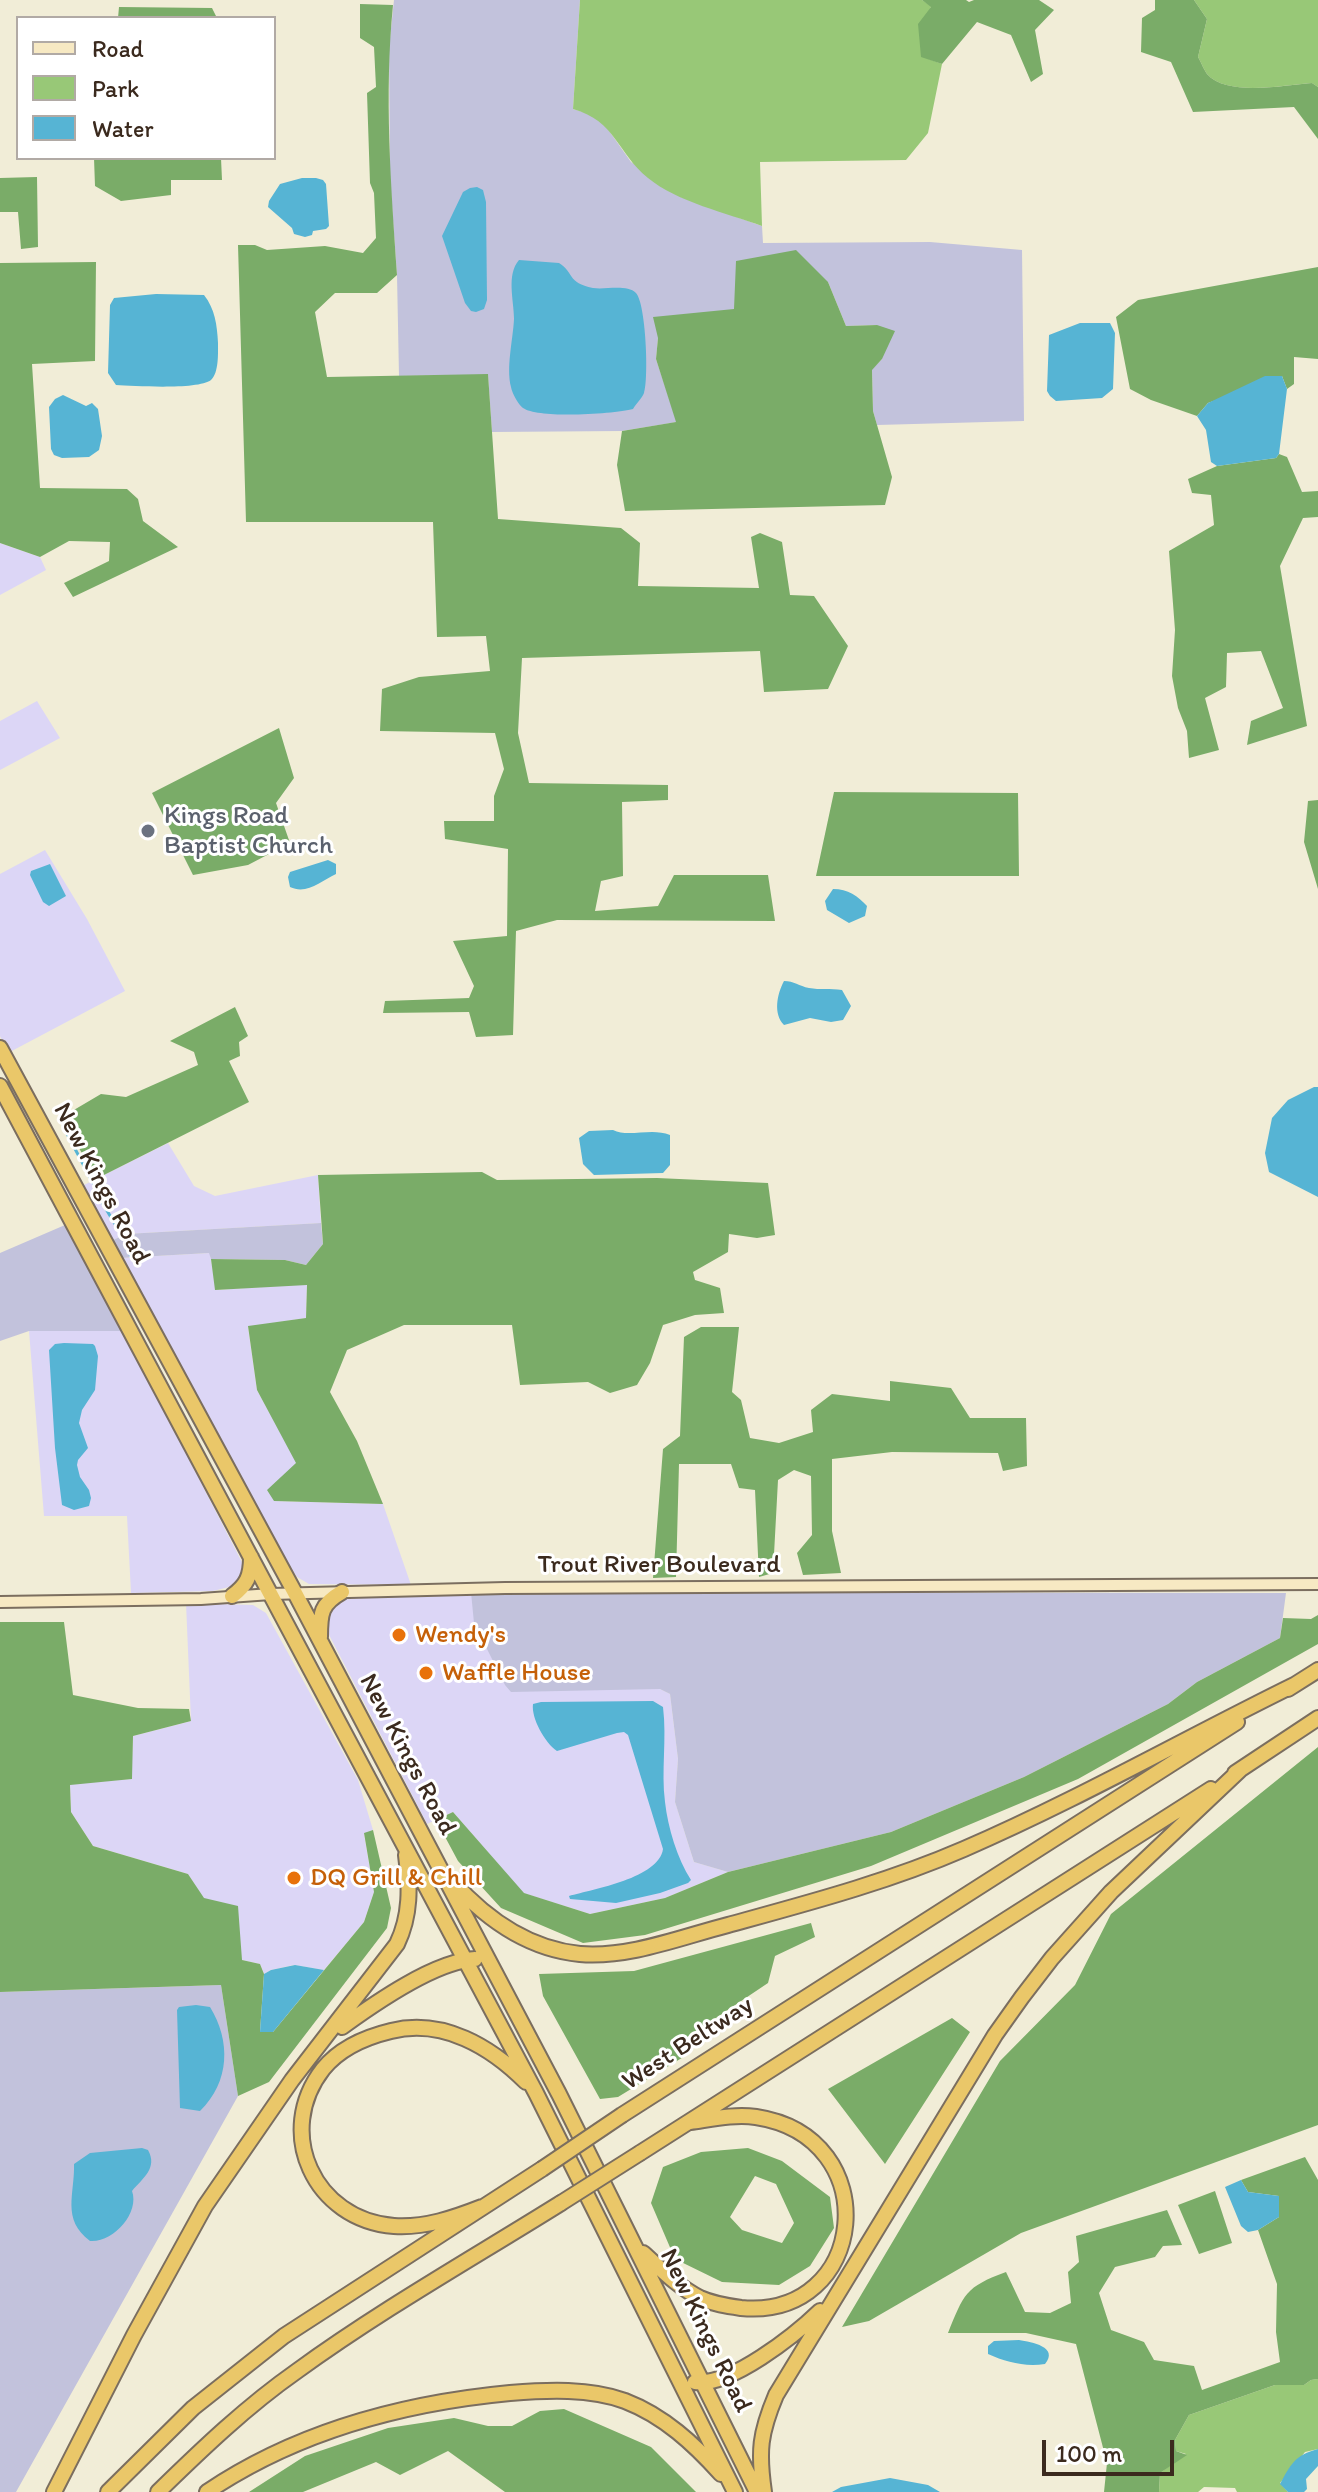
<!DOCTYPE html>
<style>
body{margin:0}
#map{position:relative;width:1318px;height:2492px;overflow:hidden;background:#f1edd7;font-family:Itim,sans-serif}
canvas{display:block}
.legend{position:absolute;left:16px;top:16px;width:260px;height:144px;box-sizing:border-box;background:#fff;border:2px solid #b1aaa5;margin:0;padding:10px 14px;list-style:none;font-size:24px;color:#3b2a1e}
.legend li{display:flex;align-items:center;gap:16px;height:40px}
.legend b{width:40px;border:2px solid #b1aaa5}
.scale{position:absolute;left:1042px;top:2440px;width:132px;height:36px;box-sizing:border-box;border:4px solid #3b2a1e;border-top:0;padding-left:10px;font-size:24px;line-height:28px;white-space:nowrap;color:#3b2a1e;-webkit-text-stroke:6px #fff;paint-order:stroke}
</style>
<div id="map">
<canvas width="1318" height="2492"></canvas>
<ul class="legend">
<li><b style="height:10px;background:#f7e9c3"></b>Road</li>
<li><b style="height:22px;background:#98c877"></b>Park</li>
<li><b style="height:22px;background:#56b4d4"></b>Water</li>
</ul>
<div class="scale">100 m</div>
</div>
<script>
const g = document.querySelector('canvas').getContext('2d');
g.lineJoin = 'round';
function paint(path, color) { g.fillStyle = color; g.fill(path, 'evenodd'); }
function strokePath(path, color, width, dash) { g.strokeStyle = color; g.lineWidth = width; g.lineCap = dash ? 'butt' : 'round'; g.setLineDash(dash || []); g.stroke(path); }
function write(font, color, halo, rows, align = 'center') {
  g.font = font + ' Itim,sans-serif'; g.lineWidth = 6; g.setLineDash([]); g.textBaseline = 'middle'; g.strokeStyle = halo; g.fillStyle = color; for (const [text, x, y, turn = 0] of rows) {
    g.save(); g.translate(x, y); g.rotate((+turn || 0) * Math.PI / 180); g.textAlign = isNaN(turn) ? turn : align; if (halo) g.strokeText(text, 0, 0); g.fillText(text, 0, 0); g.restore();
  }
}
paint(new Path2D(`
 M0,543L40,557L46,570L0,595Z
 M37,701L60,738L0,770V721Z
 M45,850L87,919L125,991L8,1053L0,1036V874Z
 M168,1143L194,1186L215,1196L318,1175L321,1223L126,1234L111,1241L82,1186Z
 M210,1253L216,1290L307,1284L306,1318L248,1327L257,1390L297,1463L274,1501L383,1504L411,1585L309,1584L297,1577L278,1549L120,1258Z
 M29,1331H123L247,1572L241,1584L213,1591L131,1593L127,1516H44Z
 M471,1592L670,1694L678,1759L675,1802L694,1862L728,1872L665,1898L590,1914L523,1893L453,1812L427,1824L326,1629L329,1606L340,1599L356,1595Z
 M186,1603L253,1605L266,1613L358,1780L373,1830L364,1834L374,1892L364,1922L324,1970L294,1965L271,1970L264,1974L260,1964L242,1960L188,1874L93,1846L71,1812L70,1784L131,1779L133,1736L191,1721Z`), '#dcd6f6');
paint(new Path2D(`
 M394,0H580L573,109L590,114L605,125L631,162L681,197L762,226L763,243L930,242L1022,250L1024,421L877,425L873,411L872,369L882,359L877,325L846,326L828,282L735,309L658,338L656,359L677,422L622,431L492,432L488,375L399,376L397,275L390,179L389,48Z
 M321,1223L323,1244L306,1265L285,1260L211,1259L209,1253L120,1258L111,1241L126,1234Z
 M65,1225L123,1331H29L0,1341V1253Z
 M471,1592L1286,1593L1280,1638L1197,1682L1168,1704L1024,1777L891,1832L728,1872L694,1862L675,1802L678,1759L670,1694L660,1689L511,1692L505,1685L474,1623Z
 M221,1985L238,2096L16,2492H0V1992Z`), '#c2c2dc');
paint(new Path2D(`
 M580,0H922L931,6L921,56L942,64L928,133L906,160L760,162L762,226C727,213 677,202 648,178C617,153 616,121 573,109Z
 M1194,0H1318V87L1312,83C1284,85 1227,97 1207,74C1204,70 1201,62 1198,57L1207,19Z
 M1318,2379V2449L1305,2452L1280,2483L1288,2492H1237L1235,2488L1204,2487L1198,2492H1159L1160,2473L1186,2454L1176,2451L1175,2440L1189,2415L1275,2385H1304L1311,2380Z`), '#98c877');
paint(new Path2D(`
 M922,0H966L969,2L974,0H1039L1054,10L1035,30L1043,74L1031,82L1011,35L977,22L942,64L921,57L918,24L931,7Z
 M1155,0H1194L1207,19L1198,57C1201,62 1204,70 1207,74C1227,97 1285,85 1312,83L1318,87V139L1294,107L1193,112L1171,62L1141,52L1142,18L1155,10Z
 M360,4L393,5C384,95 391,186 397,275L377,293H335L315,312L327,377L488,374L498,519L621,528L640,543L638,586L759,588L751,537L760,533L782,542L790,595L814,596L848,646L828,689L764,692L760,651L522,658L518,733L529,783L668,785V800L622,802L623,876L601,881L595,911L658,906L674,875H768L775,921L557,920L516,931L513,1035L476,1037L469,1012L383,1013L385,1001L469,998L474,986L453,941L507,936L508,849L445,839L444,821H494V796L504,769L495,733L380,731L382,689L419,677L490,671L486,636L437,637L433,522H246L238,245H255L267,250L325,246L363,253L376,238L374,193L370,183L367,93L376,87L374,47L360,38Z
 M119,7L212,8L217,18H118Z
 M94,158H221L222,180H171V195L121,201L95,186Z
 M37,177L38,247L21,249L18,212H0V178Z
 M796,250L828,282L846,326L877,325L895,331L882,359L872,370L873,411L892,477L885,505L625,511L617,465L622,431L676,422L656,359L658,338L653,317L734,309L736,261Z
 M96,262L95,361L32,364L40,488L127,489L138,499L143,521L178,547L73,597L64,583L109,561L110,542L69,541L40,557L0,543V263Z
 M1318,267V359L1294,357V384L1287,389L1282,376L1208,403L1197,416L1151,400L1130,389L1116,317L1138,300Z
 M1279,454L1287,457L1302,492L1318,491V517L1303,518L1280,566L1307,726L1247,745L1251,721L1283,708L1261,651L1227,653L1226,687L1205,698L1219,750L1189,758L1187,731L1178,708L1172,676L1175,630L1169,551L1214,525L1211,495L1192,493L1188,479L1217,466L1276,458Z
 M279,728L294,778L276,803L290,843L248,865L193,875L152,793Z
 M834,792L1018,793L1019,876H816Z
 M1318,800V889L1304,842L1308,801Z
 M235,1007L248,1036L239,1042L240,1056L229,1061L249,1102L96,1179L62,1117L101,1094L126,1097L198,1065L194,1052L170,1041Z
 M482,1172L497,1180L657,1178L768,1183L775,1235L757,1238L729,1234L728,1252L693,1272L695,1280L720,1288L724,1313L695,1315L663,1325L650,1363L637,1385L610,1393L588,1382L520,1385L512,1325H404L347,1350L330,1392L357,1441L383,1504L274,1501L267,1490L296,1463L257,1390L248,1326L306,1318L307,1285L215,1290L211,1259L285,1260L306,1265L323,1244L318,1175Z
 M701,1327H739L732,1392L741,1400L750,1438L779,1443L813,1432L811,1410L832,1394L890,1401V1381L951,1388L970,1418H1026L1027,1466L1003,1471L998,1453L892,1452L832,1459V1531L841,1573L803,1575L797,1553L812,1535L811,1476L794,1470L778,1480L773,1573L759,1577L755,1490L739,1488L731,1464H679L676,1577L653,1578L663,1449L680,1436L684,1337Z
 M1318,1615V1644L1078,1779L871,1866L645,1935L583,1943L501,1908L458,1861L436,1820L453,1812L524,1893L590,1914L665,1898L728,1872L891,1832L1024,1777L1168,1704L1197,1682L1280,1638L1283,1618L1311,1619Z
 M0,1622H64L73,1695L138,1708L189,1709L191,1721L133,1736L132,1779L70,1785L71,1812L93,1846L188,1874L204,1898L238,1906L242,1960L260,1964L264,1974L260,2032H273L364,1922L374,1892L364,1833L373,1830L391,1908L387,1928L269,2082L238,2096L221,1985L0,1992Z
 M1318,1747V2125L1021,2233L869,2321L842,2327L1000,2061L1075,1985L1111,1914Z
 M811,1923L815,1937L775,1956L768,1983L686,2038L685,2056L618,2097L600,2099L543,1996L539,1974L634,1971Z
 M952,2018L970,2032L885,2164L828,2089Z
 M748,2148L782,2161L830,2197L834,2228L810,2266L779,2285L722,2282L675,2259L651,2203L663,2167L701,2152ZM755,2176L776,2184L794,2223L782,2243L742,2230L730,2217Z
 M1305,2157L1318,2180V2379L1311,2380L1304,2385H1275L1189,2415L1175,2440L1176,2451L1187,2455L1160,2473L1159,2492H1104L1107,2463L1076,2344L1026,2333H948C964,2294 965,2287 1006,2272L1025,2312L1050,2313L1071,2303L1068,2272L1079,2262L1076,2236L1167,2210L1182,2245L1163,2246L1155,2257L1115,2267L1099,2293L1111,2330L1144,2342L1154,2360L1194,2366L1202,2390L1280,2362L1276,2332L1277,2284L1258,2230L1279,2217V2196L1248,2192L1241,2180Z
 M1215,2191L1232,2243L1199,2254L1178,2205Z
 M564,2409L651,2447L696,2492H505L448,2451L400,2475L376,2462L303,2492H249L305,2456L388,2428L454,2418L488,2426H512L540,2411Z`), '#7aac68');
paint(new Path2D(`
 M302,178H316L323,180L326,184L329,226L326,229L313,231L312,235L305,237L294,234L292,228L268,207L269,201L280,184Z
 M477,187L483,190L486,202L487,300L484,309L476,312L471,311L465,303L442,236L463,192L470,188Z
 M519,260L559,263C574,272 567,283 593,288C605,290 627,284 636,293C646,304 649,379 644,393C642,398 636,404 633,409C614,414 539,419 523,408C518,404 512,393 511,387C506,367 513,340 514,319C514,300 506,275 519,260Z
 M156,294L204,295C215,309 217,325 218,343C218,353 219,373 211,380C198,390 135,386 116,385L108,373L110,305L114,298Z
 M1080,323H1110L1115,333L1113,389L1102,398L1056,401L1050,396L1047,391L1049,335Z
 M1265,376H1282L1287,389L1279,454L1276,458L1217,466L1211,462L1206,430L1197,416L1208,403Z
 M63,395L86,406L92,403L98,409L102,436L99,450L89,457L62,458L54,455L51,449L49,407L55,399Z
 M328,860L336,864V874C321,881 307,895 290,887L288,877L290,872Z
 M50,864L66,896L49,906L43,902L30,875L31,871Z
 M833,889C848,889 858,896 867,906L865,916L849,923L827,910L825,901Z
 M784,981C794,981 799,986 809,988C820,990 830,988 842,990L851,1006L843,1020L831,1022L810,1018L784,1025C773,1014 777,994 784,981Z
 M1314,1087H1318V1197L1269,1172L1265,1153L1272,1118L1288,1100Z
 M613,1130C629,1138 651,1127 670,1135V1165L663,1173L594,1175L583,1164L579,1138L589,1131Z
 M64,1343L93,1344L95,1346L98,1356L95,1390L82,1410L79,1423L88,1448L78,1460L77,1465L80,1477L89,1490L91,1498L89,1506L74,1510L62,1505L55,1448L49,1350L55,1344Z
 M653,1701L663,1707C667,1739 661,1771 665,1802C668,1828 677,1858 691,1880L688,1883L660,1893L616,1903L570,1899L569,1896C594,1889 659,1878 663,1849L628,1735L624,1732L617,1733L557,1751C545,1743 531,1718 533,1704L541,1702Z
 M295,1965L324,1970L273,2032H260L264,1974L271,1970Z
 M196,2005L210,2007C231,2041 230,2082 200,2111L180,2108L177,2010L179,2007Z
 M142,2148L148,2150C158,2168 143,2178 132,2191C140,2213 113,2243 90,2241C61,2219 75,2194 74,2164L90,2153Z
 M1241,2180L1248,2192L1279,2196V2217L1258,2230L1248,2232L1241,2226L1225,2187Z
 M1019,2340C1032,2342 1059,2347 1045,2364C1024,2367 1006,2362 988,2354V2346L994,2341Z
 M1318,2449V2466L1306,2479L1307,2489L1304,2492H1288L1280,2484C1291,2464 1295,2455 1318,2449Z
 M890,2478L928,2485L940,2492H832L841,2487Z`), '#56b4d4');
strokePath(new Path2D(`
 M63,1126L93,1183
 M100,1199L115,1224
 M126,1247L132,1258`), '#56b4d4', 3);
const secondary = new Path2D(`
 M0,1602L201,1599L271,1594L505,1588L1318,1584`);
const highway = new Path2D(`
 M0,1048L295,1593L559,2094L757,2492
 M0,1086L536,2093L735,2492
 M232,1596C247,1585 251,1576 251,1557
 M320,1637C320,1613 321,1604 342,1592
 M1288,1689L1318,1670
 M1235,1773L1318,1718
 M452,1881C486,1919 528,1949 580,1954C630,1958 681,1937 728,1925C808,1903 888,1882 964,1849C1077,1800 1184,1739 1294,1685
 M342,2027C375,2003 435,1961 475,1959
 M622,2115L1237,1722
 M640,2153L1211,1789
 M482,2207C454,2218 425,2228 394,2226C314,2220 274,2132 323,2069C340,2048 366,2037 391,2031C443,2018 491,2047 526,2082
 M643,2253C661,2269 678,2287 700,2298C713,2304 727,2306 741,2308C868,2320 887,2137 756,2117C734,2114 712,2119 690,2122
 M695,2382C730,2387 795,2335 820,2311
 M54,2492L134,2335L205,2206L292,2080L397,1944C411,1915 410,1886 406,1855
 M108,2492L193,2408L284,2336L542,2169
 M158,2492C202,2449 247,2406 297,2371C381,2310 473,2258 561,2203
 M207,2492C296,2432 404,2403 510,2393C547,2390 590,2388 625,2401C664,2416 694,2444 721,2474
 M764,2492C758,2451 760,2433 776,2395L995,2035L1022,1997L1052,1958L1111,1892L1240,1770`);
strokePath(secondary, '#7b6e5f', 14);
strokePath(highway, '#7b6e5f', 18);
strokePath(secondary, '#f7e9c3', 10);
strokePath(highway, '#eac769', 14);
const highwayBridge = new Path2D(`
 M542,2169L622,2115
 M561,2203L640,2153`);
strokePath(highwayBridge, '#7b6e5f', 18, []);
strokePath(highwayBridge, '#eac769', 14);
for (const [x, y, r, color] of [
 [148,831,8,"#6b7280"],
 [399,1635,8,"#e8710a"],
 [426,1673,8,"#e8710a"],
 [294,1878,8,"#e8710a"]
]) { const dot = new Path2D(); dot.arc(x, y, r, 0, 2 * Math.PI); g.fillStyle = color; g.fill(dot); strokePath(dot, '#fff', 3); }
write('26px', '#5b616d', '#fff', [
 ["Kings Road",164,816],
 ["Baptist Church",164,846]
], 'left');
write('26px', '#3b2a1e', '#fff', [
 ["New Kings Road",101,1184,62],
 ["Trout River Boulevard",659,1565],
 ["New Kings Road",407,1755,62],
 ["West Beltway",688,2044,-33],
 ["New Kings Road",705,2331,64]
]);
write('26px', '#c56008', '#fff', [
 ["Wendy's",415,1635],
 ["Waffle House",442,1673],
 ["DQ Grill & Chill",310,1878]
], 'left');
</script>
